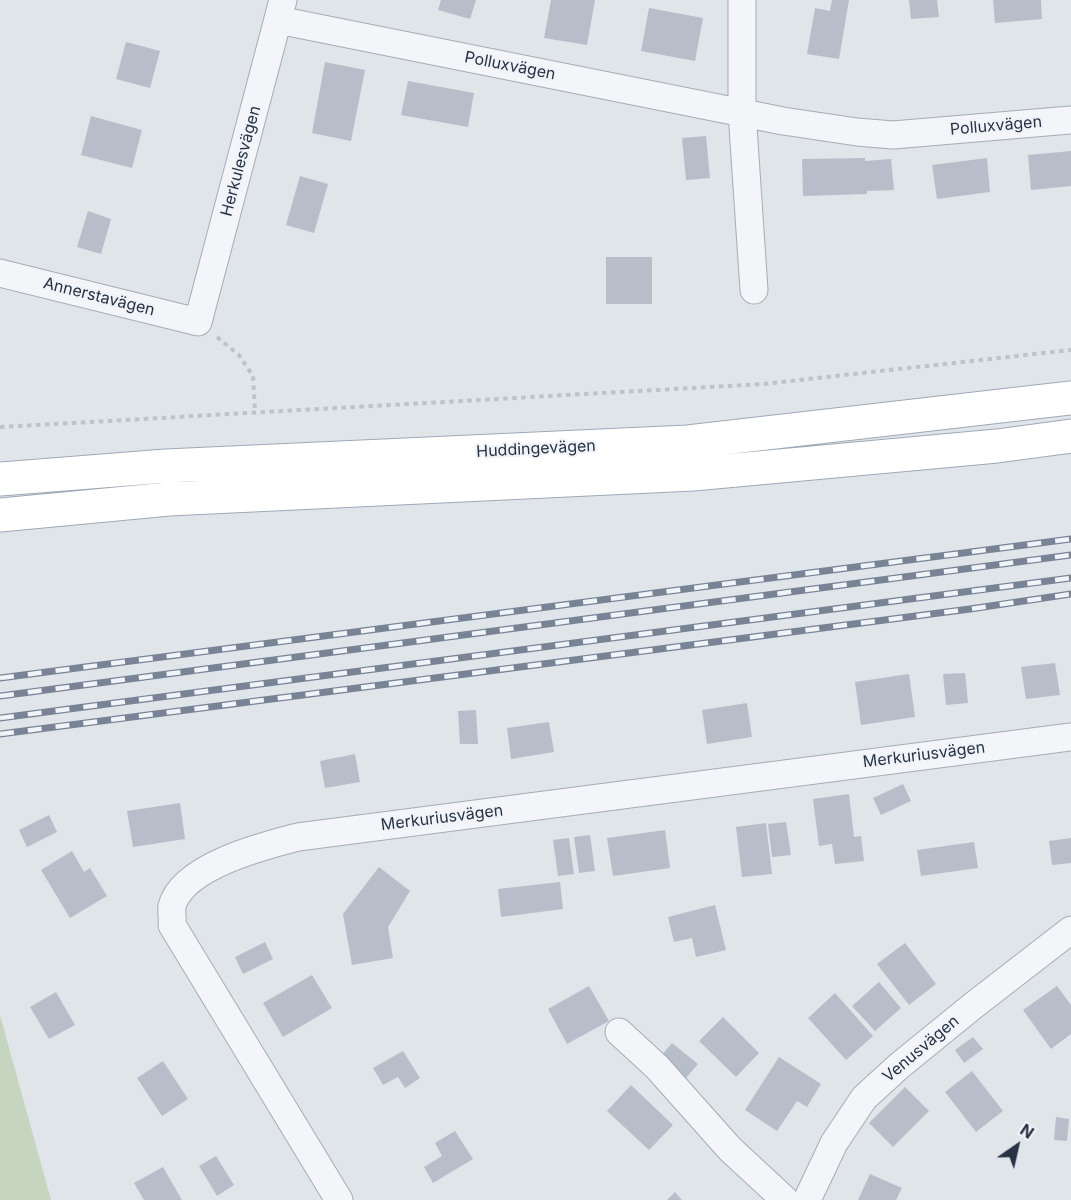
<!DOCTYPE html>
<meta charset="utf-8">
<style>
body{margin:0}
#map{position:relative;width:1071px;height:1200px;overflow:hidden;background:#e0e5ea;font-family:Inter,sans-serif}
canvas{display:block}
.north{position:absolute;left:987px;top:1116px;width:60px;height:60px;-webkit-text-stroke:4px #f0f3f8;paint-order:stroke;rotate:34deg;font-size:16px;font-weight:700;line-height:24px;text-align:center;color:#273244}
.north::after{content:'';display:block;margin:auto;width:21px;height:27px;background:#273244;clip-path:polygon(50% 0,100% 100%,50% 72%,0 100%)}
</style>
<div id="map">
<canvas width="1071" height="1200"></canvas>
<div class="north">N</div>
</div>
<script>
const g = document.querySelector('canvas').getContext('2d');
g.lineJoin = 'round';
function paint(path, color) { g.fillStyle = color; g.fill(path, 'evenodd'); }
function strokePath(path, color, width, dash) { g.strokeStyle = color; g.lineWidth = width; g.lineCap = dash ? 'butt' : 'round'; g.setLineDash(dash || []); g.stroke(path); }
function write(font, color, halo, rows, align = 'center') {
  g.font = font + ' Inter,sans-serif'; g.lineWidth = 4.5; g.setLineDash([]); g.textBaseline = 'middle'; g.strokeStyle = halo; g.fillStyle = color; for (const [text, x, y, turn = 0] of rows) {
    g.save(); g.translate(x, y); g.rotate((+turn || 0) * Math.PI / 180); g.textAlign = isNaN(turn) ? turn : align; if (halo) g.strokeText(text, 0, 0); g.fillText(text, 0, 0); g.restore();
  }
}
paint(new Path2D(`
 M0,1015L51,1200H0Z`), '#c6d5c0');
paint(new Path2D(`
 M441,0H476L470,19L438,10Z
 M551,0H595L587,45L544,38Z
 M832,0H849L839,59L807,54L815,8L830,11Z
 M909,0H937L939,17L911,19Z
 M993,0H1041L1042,19L995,23Z
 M649,8L703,18L695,61L641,51Z
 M126,42L160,51L150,88L116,79Z
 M325,62L365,70L351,141L312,133Z
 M408,81L474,93L468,127L401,115Z
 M91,116L142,130L132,168L81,155Z
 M706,136L710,178L686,180L682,138Z
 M1071,151V186L1031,190L1028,155Z
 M865,158V161L891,159L894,190L867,191V194L803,196L802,159Z
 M987,158L990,192L937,199L932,165Z
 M300,176L328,184L314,233L286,225Z
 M88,211L111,219L101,254L77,247Z
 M606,257H652V304H606Z
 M1055,663L1060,695L1026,699L1021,667Z
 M965,673L968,703L946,705L943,674Z
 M909,674L915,717L861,725L855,682Z
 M747,703L752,737L707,744L702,710Z
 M476,710L478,744H460L458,711Z
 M549,722L554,752L511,759L507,728Z
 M355,754L360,782L325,788L320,761Z
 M903,784L911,801L881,815L873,798Z
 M849,794L854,837L861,836L864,861L835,864L832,844L819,846L813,799Z
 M180,803L185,839L133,847L127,811Z
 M49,815L57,832L27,847L19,830Z
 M786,822L791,855L772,857L768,824Z
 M766,823L772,874L742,877L736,827Z
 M665,830L670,868L613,876L607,838Z
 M590,835L595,871L579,873L574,837Z
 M569,838L574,874L558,876L553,840Z
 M1071,838V863L1052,865L1049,841Z
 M974,842L978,868L921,876L917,850Z
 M72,851L84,872L90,868L107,896L70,918L41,870Z
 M379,867L410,891L388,927L393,958L352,965L343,914Z
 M560,882L563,909L501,917L498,889Z
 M715,905L726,950L696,957L692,938L674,942L668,917Z
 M265,942L273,959L243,974L235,957Z
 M905,943L936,984L909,1005L877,964Z
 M312,975L332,1008L283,1037L263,1003Z
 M879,982L901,1008L875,1031L852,1006Z
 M589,986L609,1021L567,1044L548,1009Z
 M1057,986L1071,1005V1034L1051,1049L1023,1010Z
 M56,992L75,1025L49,1039L30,1007Z
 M835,993L873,1036L846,1060L808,1018Z
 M723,1017L759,1053L736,1077L699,1041Z
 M973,1037L983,1049L964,1063L955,1050Z
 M672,1043L698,1064L686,1078L660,1057Z
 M403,1051L420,1078L405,1088L398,1077L383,1085L373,1068Z
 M779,1057L821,1084L807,1107L797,1101L777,1131L745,1110Z
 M163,1061L188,1099L162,1116L137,1078Z
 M972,1071L1003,1111L976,1132L945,1092Z
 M631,1085L673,1125L649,1150L607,1111Z
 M905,1087L929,1111L893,1147L869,1123Z
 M1056,1117L1069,1119L1067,1141L1054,1140Z
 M455,1131L473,1159L433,1183L424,1167L442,1156L435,1143Z
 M216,1156L234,1185L217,1196L199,1166Z
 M163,1167L182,1200H144L134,1183Z
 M870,1174L902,1188L896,1200H858Z
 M675,1192L682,1200H667Z`), '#b7bec9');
const street = new Path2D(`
 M742,0V112L754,290
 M278,20L783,121L857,132L893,135L1071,120
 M0,273L198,322L283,0
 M619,1032L657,1067L730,1149L785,1200
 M339,1200L172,925C173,919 171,911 172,906C183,866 263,846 298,837L1071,737
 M807,1200L834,1143L864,1098L899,1066L974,1005L1071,930`);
const primary = new Path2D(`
 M0,479L166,466L688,442L1071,398
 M0,515L169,499L693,474L997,446L1071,436`);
strokePath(street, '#a5acb5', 29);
strokePath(primary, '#9ea9b7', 35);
strokePath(new Path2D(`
 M217,337L239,355L253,376L255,412
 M0,427L763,384L1071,350`), '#bec2c9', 4, [4.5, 4.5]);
strokePath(street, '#f3f5f8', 27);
strokePath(primary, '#fff', 33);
const rail = new Path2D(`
 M0,678L1071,539
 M0,696L1071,555
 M0,718L1071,578
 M0,734L970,609L1071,594`);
strokePath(rail, '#788496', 7);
strokePath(rail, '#f0f3f8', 4.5, [14]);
write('16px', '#273244', '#f0f3f8', [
 ["Polluxvägen",510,66,11],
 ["Polluxvägen",996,126,-5],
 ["Herkulesvägen",241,161,-75],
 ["Annerstavägen",99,297,14],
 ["Huddingevägen",536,449,-3],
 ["Merkuriusvägen",924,755,-7],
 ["Merkuriusvägen",442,818,-7],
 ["Venusvägen",921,1049,-40]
]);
</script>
